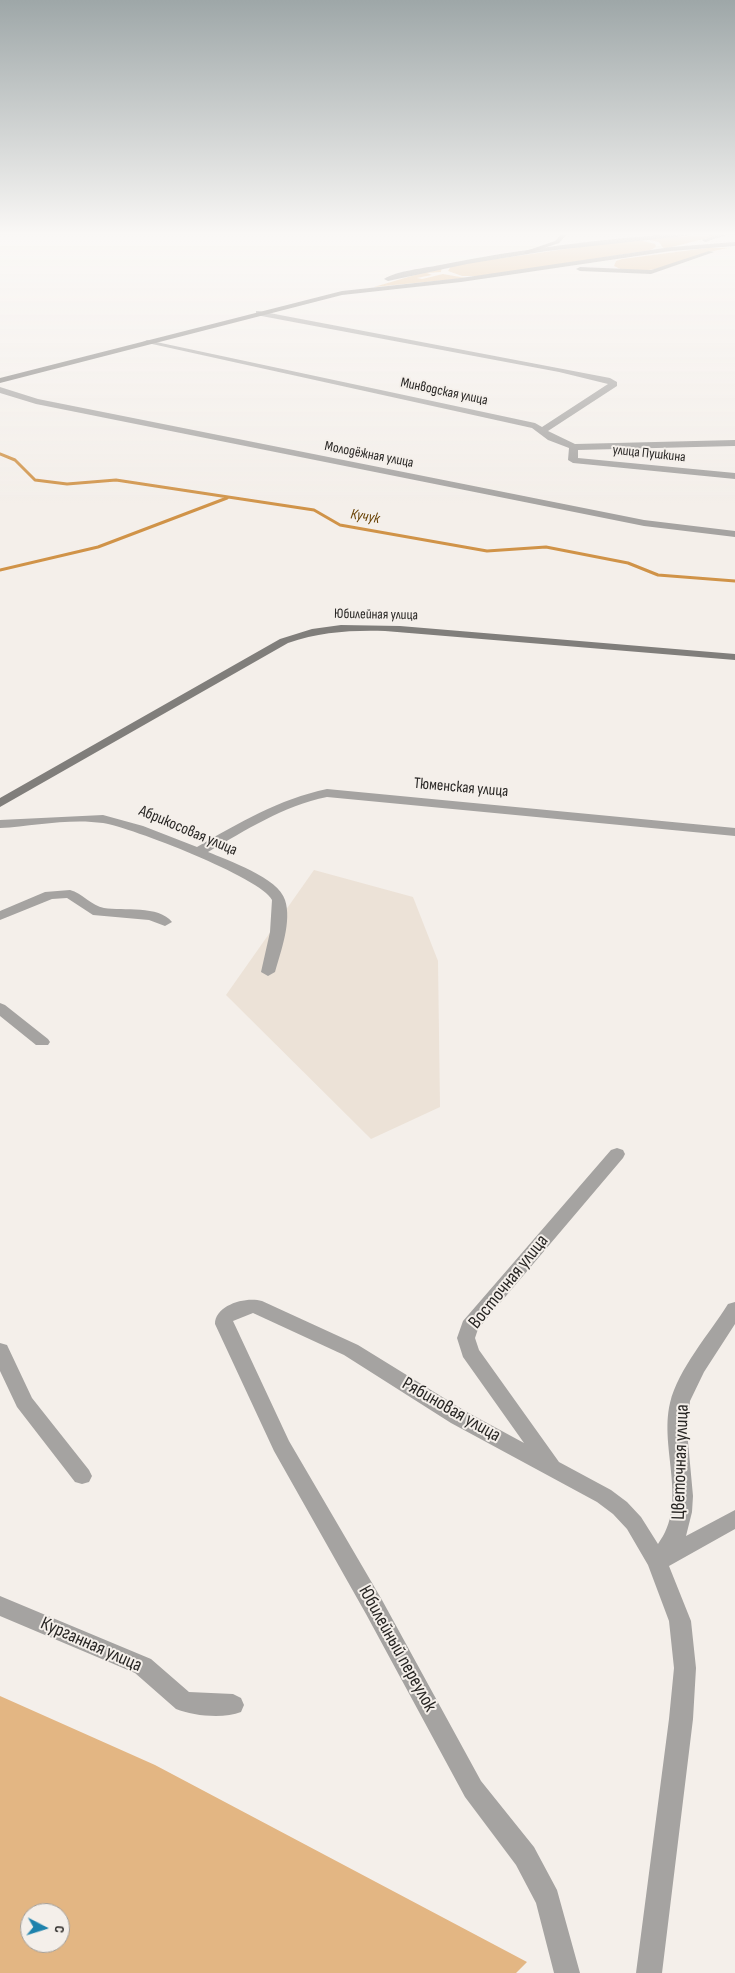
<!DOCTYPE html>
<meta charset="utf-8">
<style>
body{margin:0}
#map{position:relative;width:735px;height:1973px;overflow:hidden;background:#f4efea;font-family:"Sofia Sans Condensed",sans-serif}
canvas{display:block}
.north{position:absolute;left:20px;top:1903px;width:50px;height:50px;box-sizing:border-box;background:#f4efea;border:1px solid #a29f9b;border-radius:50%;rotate:95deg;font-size:14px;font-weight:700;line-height:20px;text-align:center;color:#282624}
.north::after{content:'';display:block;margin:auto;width:18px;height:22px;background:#1e82ac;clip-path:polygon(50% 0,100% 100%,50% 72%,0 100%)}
</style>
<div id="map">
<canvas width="735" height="1973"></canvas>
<div class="north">С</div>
</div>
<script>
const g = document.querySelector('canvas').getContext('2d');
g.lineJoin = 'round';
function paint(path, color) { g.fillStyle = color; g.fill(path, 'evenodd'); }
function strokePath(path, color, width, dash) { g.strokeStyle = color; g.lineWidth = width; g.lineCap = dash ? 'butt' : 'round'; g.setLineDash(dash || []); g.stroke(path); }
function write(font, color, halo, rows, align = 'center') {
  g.font = font + ' "Sofia Sans Condensed",sans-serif'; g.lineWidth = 4; g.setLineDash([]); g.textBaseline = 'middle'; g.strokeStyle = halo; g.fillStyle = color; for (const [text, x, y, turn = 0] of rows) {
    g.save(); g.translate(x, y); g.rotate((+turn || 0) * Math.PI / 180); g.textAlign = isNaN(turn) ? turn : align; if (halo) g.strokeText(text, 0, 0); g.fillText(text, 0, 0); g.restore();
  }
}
paint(new Path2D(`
 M314,870L413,897L438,961L440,1107L371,1139L226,995Z`), '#ece2d7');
paint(new Path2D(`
 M719,235L664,249L659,242L641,238Z
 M622,241H643L655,244L656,247L651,250L483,276H462L448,271L451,266L461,264Z
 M707,248H731C697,250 646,284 614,266L616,261L622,259Z
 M442,267L441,272L427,273L432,275L417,278L422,279L443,274L466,278L374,287Z
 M0,1696L155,1765L527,1962L516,1973H0ZM30,1913H60V1943H30Z`), '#e3b683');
strokePath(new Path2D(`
 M0,454L15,460L35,480L67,484L116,480L314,510L340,525L487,551L546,547L628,563L658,575L735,581
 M0,570L98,547L227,498`), '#d09348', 3);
paint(new Path2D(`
 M259,311L610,378L617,382V386L548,431L575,444L735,440V446L578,450V458L735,473V479L573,463L568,460L569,448L548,440L532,428L143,342L147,340L535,423L542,427L608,384L559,372L256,315V311Z
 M0,387L38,399L644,520L735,531V537L644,526L36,404L0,393Z
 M327,789L735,828V836L327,797C283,806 246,830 208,852C227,860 279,878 285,900C292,921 281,951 275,972L268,976L261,972L270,932L272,900C262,878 130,827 103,823C70,818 33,826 0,828V820L103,815L143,826L197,847C239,823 279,799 327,789Z
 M70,890C82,893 92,906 104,908C123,911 159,905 172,922L165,926L149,920L93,915L67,898L52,899L0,920V911L45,892Z
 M0,1003L5,1005L48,1039L50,1042L48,1045H36L0,1016Z
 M617,1148L623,1150L625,1154L623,1158L478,1329L475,1338L479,1350L559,1462L611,1490L627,1502L641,1517L658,1544C689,1503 659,1449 670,1403C678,1369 710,1333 728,1304L735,1302V1324L704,1372L690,1401L687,1431L693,1496L692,1512L686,1536L735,1510V1529L669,1566L691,1621L696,1668L693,1719L662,1973H636L669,1719L674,1668L669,1621L648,1565L627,1529L613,1514L597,1502L451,1423L344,1355L253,1313L233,1321L289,1441L382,1600L481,1781L534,1847L557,1890L580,1973H554L536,1903L516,1865L465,1797L366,1614L274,1451L215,1324C215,1305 246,1296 262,1301L358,1345L465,1411L524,1443L463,1357L457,1338L463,1321L611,1150Z
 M0,1343L7,1345L32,1398L89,1470L92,1476L89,1482L82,1484L75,1482L17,1407L0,1371Z
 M0,1596L151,1659L189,1692L233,1694L241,1698L244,1705L241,1712C224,1719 193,1716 176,1709L135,1673L0,1616Z`), '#a5a3a1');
paint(new Path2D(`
 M683,233H711L547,251L467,264L388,281L384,279C396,271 425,268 440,265C520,249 601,239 683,233Z
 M723,233H733L705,242L702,240Z
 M735,242V246L671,251L461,282L342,295L0,383V378L342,291L461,278L671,247Z
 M709,251L714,252L651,274L580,271L576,269L580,267L651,270Z
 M341,625L400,626L735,654V660L385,631C351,630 320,632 288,643L0,807V798L280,639L312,629Z`), '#807e7b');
paint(new Path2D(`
 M562,233H568L559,243L526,254L523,252L555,241Z`), '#676360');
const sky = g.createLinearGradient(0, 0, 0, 509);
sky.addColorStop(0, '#9ea7a8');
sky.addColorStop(0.46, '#faf8f6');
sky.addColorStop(1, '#faf8f600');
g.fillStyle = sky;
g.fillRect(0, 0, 735, 509);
write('14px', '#282624', '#f4efea', [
 ["Минводская улица",444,392,12],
 ["улица Пушкина",649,454,6],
 ["Молодёжная улица",369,455,11],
 ["Юбилейная улица",376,615,1]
]);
write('italic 15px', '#673f00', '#f4efea', [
 ["Кучук",365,517,10]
]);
write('16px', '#282624', '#f4efea', [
 ["Тюменская улица",461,788,5],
 ["Абрикосовая улица",188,831,23]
]);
write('19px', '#282624', '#f4efea', [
 ["Восточная улица",509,1282,-51],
 ["Рябиновая улица",451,1410,30],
 ["Цветочная улица",681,1462,-88],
 ["Курганная улица",91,1645,24],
 ["Юбилейный переулок",397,1649,61]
]);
</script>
